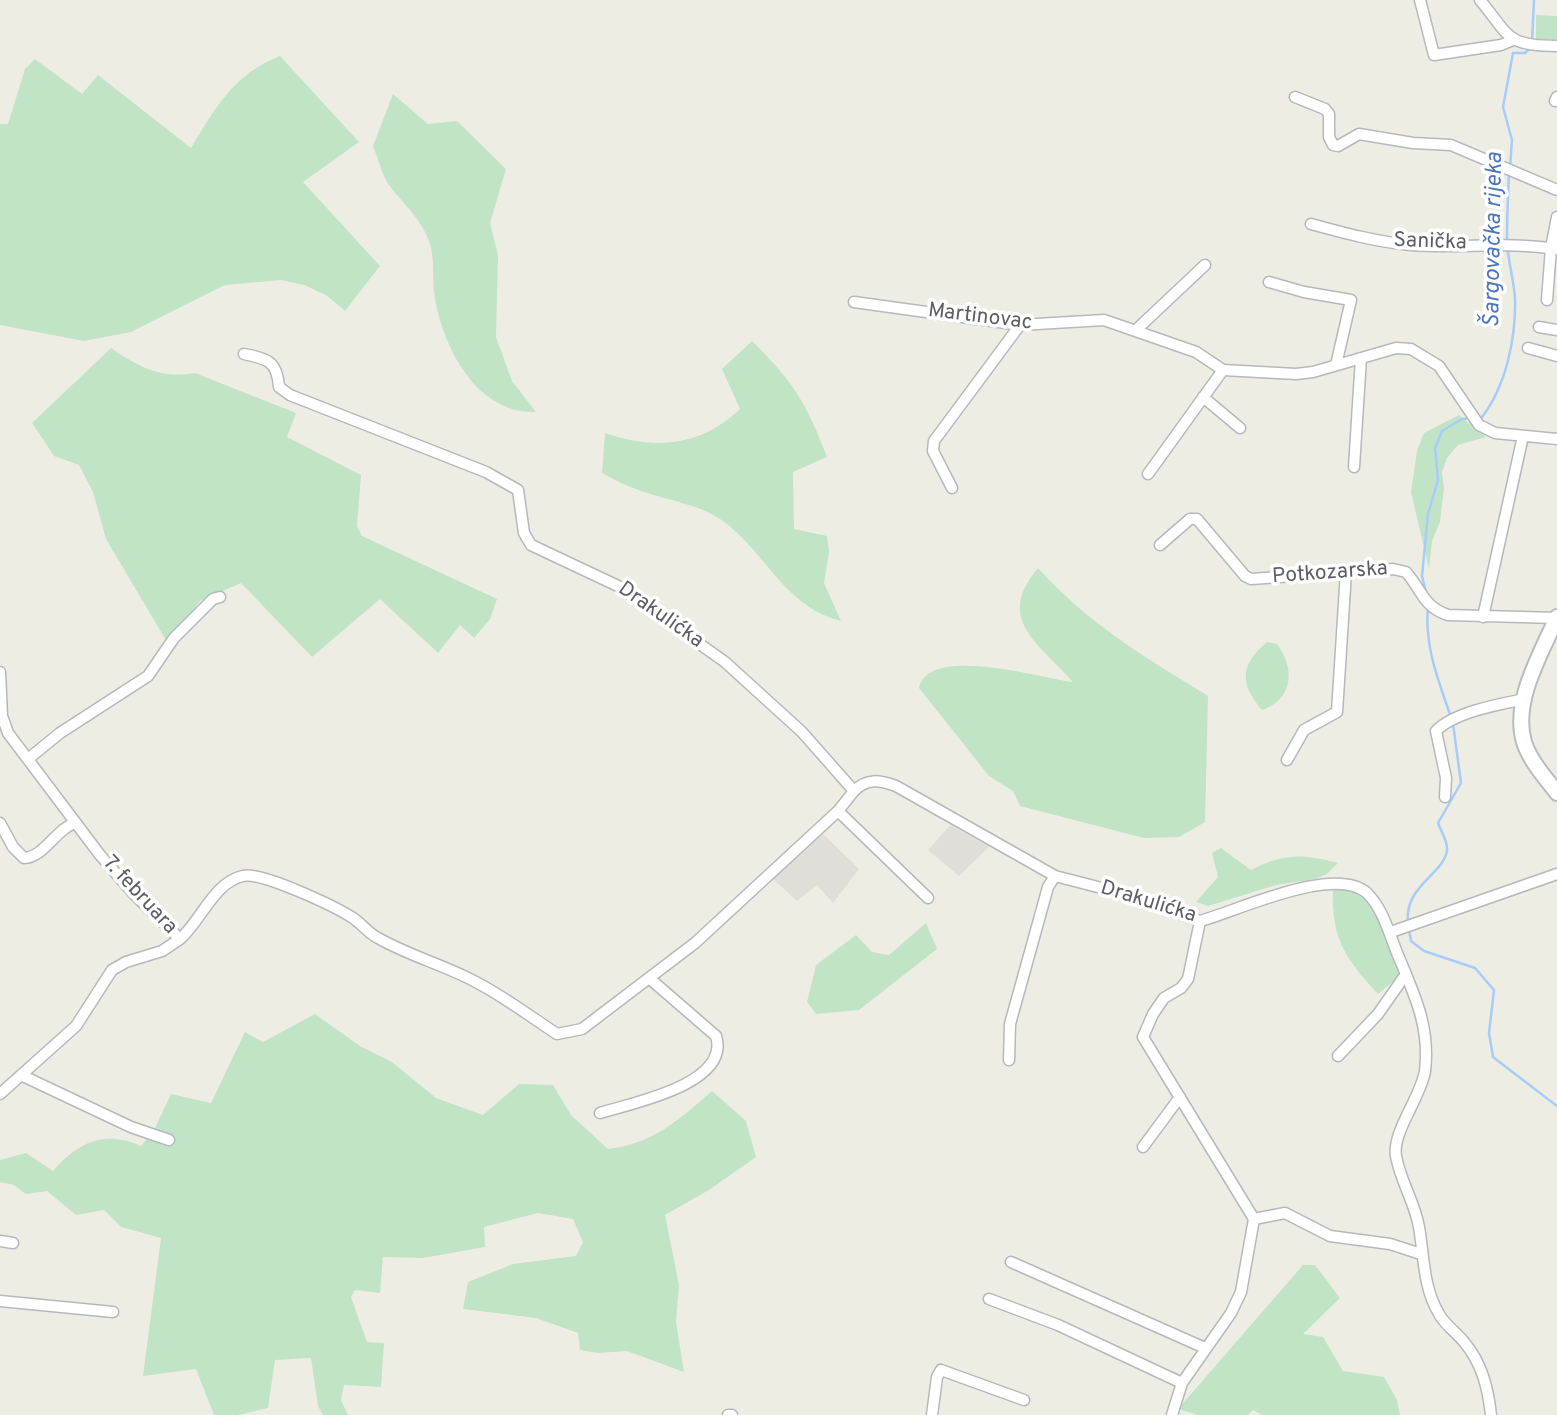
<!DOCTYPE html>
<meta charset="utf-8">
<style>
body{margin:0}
canvas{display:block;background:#eeede4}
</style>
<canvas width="1557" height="1415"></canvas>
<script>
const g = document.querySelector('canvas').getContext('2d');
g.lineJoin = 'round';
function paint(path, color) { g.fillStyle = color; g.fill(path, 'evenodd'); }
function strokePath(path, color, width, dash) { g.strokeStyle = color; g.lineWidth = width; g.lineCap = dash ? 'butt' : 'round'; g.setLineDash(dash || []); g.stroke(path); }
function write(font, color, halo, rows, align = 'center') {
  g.font = font + ' Overpass,sans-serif'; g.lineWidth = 7; g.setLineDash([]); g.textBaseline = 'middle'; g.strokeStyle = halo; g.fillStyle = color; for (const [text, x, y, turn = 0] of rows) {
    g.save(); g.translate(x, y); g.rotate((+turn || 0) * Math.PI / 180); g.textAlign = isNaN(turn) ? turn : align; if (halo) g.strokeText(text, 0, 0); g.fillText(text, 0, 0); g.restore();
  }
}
paint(new Path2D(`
 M950,825L989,847L959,876L928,850Z
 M822,833L859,869L833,903L817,885L797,901L771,877Z`), '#dfded8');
paint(new Path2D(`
 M1536,15L1557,16V40L1536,42Z
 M280,56L359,142L303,182L380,266L345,311L326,295L304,285L281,280L225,285L131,332L84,341L0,325V124H8L25,69L35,59L82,94L98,75L191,148C215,108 234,74 280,56Z
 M393,94L428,124L457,121L506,169L490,223L498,255L496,337L512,381L536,412C477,414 444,349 435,299C431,280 436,260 429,241C420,217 404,205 389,185C382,175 378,158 373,146Z
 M752,341C793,381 807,404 827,457L793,472L794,529L827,536L829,552L824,583L841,621C787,608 767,556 727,524C701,503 666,501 636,489C624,485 613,479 602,473L605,433C655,450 700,447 740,409L722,369Z
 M111,348C139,367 160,379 195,373L296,413L287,437L361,475L357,526L362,536L497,599L490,619L474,638L460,625L438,653L380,599L312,657L241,583L200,601L167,642L106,539L93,492L79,465L54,456L32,423Z
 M1459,415L1486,437L1458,445L1447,458L1442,472L1444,488L1440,522L1432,541L1429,569L1411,492L1417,451L1424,433Z
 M1038,568C1090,625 1143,656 1208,696L1205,822L1179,837L1144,838L1020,806L1013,791L989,776L919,688C928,644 1041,678 1073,682C1040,644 994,620 1038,568Z
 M1267,642L1277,644C1295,668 1294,699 1262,710C1239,683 1240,665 1267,642Z
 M1221,848L1251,870C1285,853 1302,854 1338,863L1327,874L1315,879L1276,885L1208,906L1196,902L1218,877L1212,853Z
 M1333,883C1379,890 1391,936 1399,977L1378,994C1342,955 1331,937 1333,883Z
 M926,923L937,949L859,1010L816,1014L807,1002L816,965L856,935L872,952L889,955Z
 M315,1014L360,1046L392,1062L436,1098L483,1115L519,1084L553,1085L571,1115L608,1149C653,1144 680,1119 712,1091L746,1121L756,1157L709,1190L665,1215L679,1285L676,1322L684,1372L627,1351L598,1353L580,1350L578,1333L536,1318L463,1309L468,1282L513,1264L576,1256L583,1242L573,1219L538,1213L484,1227L485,1247L423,1258L383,1257L380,1293L355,1290L351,1297L367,1342L384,1343L381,1387L344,1385L341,1400L348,1415H323L318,1406L311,1358L275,1360L268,1408L238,1415H214L196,1369L143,1376L161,1238L121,1227L104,1210L76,1215L47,1191L26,1194L14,1185L0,1182V1160L26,1153L53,1171C78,1142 105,1130 141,1146L155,1128L171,1094L211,1103L245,1032L263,1042Z
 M1303,1265H1315L1340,1298L1303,1334L1323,1337L1343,1371L1384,1377L1397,1400L1400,1415H1262L1253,1410L1248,1415H1198L1178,1409Z`), '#c2e4c6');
strokePath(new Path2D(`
 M1532,42L1534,0
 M1510,167L1512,140L1503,107L1513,53H1525L1530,48
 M1477,418L1482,417C1506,386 1516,338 1515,299C1514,279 1507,259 1507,239C1507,218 1508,195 1509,174
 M1426,592L1422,576L1428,514L1438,480L1435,448L1442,431L1462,419L1471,418
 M1428,608C1424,645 1439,683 1451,717
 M1408,922C1404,886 1445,873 1447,850C1448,842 1441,831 1438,823L1461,783L1453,724
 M1409,929L1411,941L1424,951L1475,968L1494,990L1489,1033L1493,1057L1557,1106`), '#a7ccfa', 2.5);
const street = new Path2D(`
 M1420,0L1434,55L1501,45L1513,40
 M1480,0C1510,36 1505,46 1557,46
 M1295,97L1325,109L1329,114V137L1333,145L1338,146L1359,134L1413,143L1451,145L1557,190
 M1555,101L1557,97
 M1311,224C1344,233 1377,242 1411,245C1460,249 1508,241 1557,249
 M1269,282L1304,292L1351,300L1336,365
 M1547,300L1551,248L1557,217
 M854,302L1020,325L1104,320L1196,352L1223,370L1296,374L1313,372L1396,348L1411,349L1439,366L1479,425L1495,433L1557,439
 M1539,327L1557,330
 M1136,330L1205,265
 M1528,348L1557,356
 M244,354C268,359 277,361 279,387L290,395L486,472L518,490L524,533L531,545L618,586L725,662L802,732L854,791C867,778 879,780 896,786L1055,876L1125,894L1200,921C1237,911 1335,864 1367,893C1385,911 1390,938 1400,960C1416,998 1430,1029 1425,1071C1421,1097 1392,1132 1396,1156C1400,1180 1415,1203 1419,1227C1424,1256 1423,1287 1439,1314C1445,1325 1456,1332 1464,1342C1482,1363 1488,1388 1491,1415
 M1203,397L1240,428
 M1354,467L1361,358
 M1148,474L1223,370
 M952,488L933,451L934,441L1020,325
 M1160,545L1190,519H1197L1245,576L1251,579L1393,569L1406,572C1422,590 1423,607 1448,615L1557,618
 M1483,617L1523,436
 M0,672L2,716L8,733L100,855L133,893L180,939L162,951L126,962L112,970L76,1026L0,1094
 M28,759L60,733L148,676L174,638L213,599L220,597
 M1287,760L1304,730L1337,712L1346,572
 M1445,797L1446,778L1436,731C1454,712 1500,704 1525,699
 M838,811L928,898
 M0,823L13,847L24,858C45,857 56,828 76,823
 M1391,932L1557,874
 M180,939C201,921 214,882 243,876C261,871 336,907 353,918C362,924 368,933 378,938C406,954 437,963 466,977C499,993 527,1014 557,1034L582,1029L695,943L838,811L854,791
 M1338,1056L1378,1014L1406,974
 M1009,1060L1010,1024L1048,887L1055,876
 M23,1076L131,1127L169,1140
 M600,1113C632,1103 731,1084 716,1036L649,978
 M1143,1147L1180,1097
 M1254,1219L1285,1213L1330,1236L1390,1244L1421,1254
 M0,1241L13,1243
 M1011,1262L1205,1348
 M989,1299L1058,1325L1182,1383
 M0,1301L113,1312
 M728,1415H732
 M932,1415L937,1377L941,1370L1024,1400
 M1172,1415L1182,1383L1231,1313L1241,1292L1254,1219L1143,1037L1153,1014L1164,998L1181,988L1188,979L1200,921`);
const secondary = new Path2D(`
 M1557,617C1541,654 1512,701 1524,742C1530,761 1545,777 1557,793`);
strokePath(street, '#b6b8bd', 13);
strokePath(secondary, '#b9bbc1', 18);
strokePath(street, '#fff', 10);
strokePath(secondary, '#fff', 14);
write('21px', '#5c5e64', '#fff', [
 ["Sanička",1430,243,2],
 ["Martinovac",980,318,7],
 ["Potkozarska",1330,574,-4],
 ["Drakulićka",660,616,35],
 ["7. februara",139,896,47],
 ["Drakulićka",1148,903,17]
]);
write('italic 23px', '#4b75bc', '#fff', [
 ["Šargovačka rijeka",1495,240,-89]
]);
</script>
